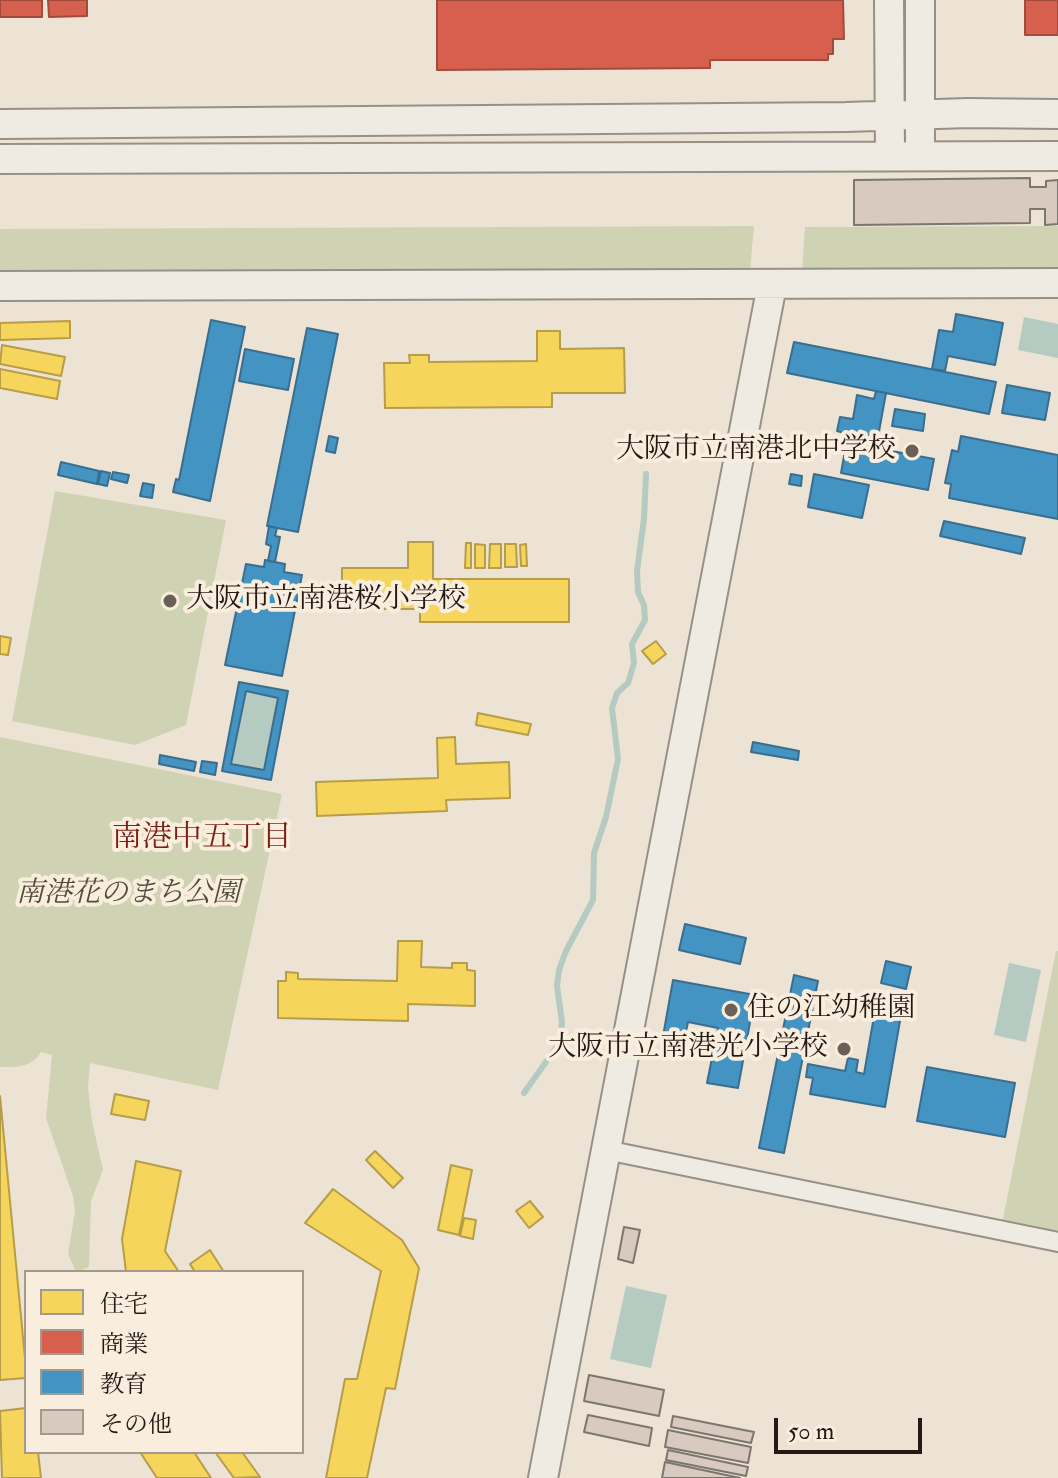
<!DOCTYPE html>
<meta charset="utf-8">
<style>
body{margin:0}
#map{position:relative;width:1058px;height:1478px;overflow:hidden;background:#ece3d4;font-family:"IM FELL Double Pica","Noto Serif JP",serif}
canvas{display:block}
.legend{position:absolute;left:24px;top:1270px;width:280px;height:184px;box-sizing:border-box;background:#f9eedd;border:2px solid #a4998d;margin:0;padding:10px 14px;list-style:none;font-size:24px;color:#251915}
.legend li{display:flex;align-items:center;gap:16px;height:40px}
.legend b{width:40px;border:2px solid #a4998d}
.scale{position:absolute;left:774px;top:1418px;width:148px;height:36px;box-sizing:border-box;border:4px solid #251915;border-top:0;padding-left:10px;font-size:24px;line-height:28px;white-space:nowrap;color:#251915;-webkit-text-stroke:6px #f9eedd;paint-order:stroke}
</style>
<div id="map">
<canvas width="1058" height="1478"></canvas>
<ul class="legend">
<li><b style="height:22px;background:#f6d55c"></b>住宅</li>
<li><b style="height:22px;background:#d6604d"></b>商業</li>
<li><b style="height:22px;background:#4393c3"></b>教育</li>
<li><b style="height:22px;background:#d9cac0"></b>その他</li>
</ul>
<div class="scale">50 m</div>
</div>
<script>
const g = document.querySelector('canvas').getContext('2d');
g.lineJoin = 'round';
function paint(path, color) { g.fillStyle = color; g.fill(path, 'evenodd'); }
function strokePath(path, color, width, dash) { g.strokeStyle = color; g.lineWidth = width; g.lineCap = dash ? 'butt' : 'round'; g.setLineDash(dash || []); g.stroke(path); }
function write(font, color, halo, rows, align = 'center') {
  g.font = font + ' "IM FELL Double Pica","Noto Serif JP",serif'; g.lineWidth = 8; g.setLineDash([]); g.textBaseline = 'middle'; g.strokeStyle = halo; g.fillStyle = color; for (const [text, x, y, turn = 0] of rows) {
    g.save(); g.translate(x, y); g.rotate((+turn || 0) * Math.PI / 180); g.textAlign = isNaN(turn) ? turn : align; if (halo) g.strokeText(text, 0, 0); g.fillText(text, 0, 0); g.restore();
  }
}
paint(new Path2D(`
 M754,226L750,271L0,276V229Z
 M1058,226V271L802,272L805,227Z
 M55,491L226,520L186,725L135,745L12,721Z
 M0,737L282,794L218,1090L90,1063L88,1088L92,1121L103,1170L91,1201L89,1267L76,1272L68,1254L75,1211L73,1196L46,1118L52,1055L41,1052C31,1068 18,1067 0,1067Z
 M1056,951H1058V1236L1002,1224Z`), '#cfd3b4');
paint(new Path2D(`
 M1024,317L1058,324V358L1018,350Z
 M246,691L278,698L264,770L231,764Z
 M1009,963L1041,970L1026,1042L994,1035Z
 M626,1286L667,1295L651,1368L610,1359Z`), '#b5cac1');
const homes = new Path2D(`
 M70,321V338L0,340V323Z
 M537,331H560V349L624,348L625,393H552V407L385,408L384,363H410L409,355H429V362L537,361Z
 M2,345L65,357L61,376L0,364Z
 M0,369L60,381L57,399L0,388Z
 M408,542H433V579H569V622H420V609H342V568H408Z
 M466,543H471V568H465Z
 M475,544L485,545V568H475Z
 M490,544H501V568H489Z
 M505,544H516L517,567H505Z
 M526,544L527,566H521L520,545Z
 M0,636L11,638L8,655L0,654Z
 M656,641L666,654L653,664L642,651Z
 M478,713L531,724L528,735L476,725Z
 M455,737L456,764L509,762L510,798L446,800L447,811L317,816L316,782L438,778L437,738Z
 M398,941H422L421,967L452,968V963H467V970L475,971V1006L408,1004V1021L278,1018V981H286V972L298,973V979L397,981Z
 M115,1094L149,1101L145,1120L111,1114Z
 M0,1096L26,1369V1378L0,1380Z
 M375,1151L403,1178L393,1188L366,1160Z
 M136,1161L181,1171L165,1251L179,1272H126L122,1239Z
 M451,1165L472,1170L459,1235L438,1230Z
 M333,1189L402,1240L419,1268L395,1389L386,1388L367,1478H326L345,1379H357L381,1271L305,1223Z
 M530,1201L543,1217L529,1228L516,1211Z
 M464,1218L476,1220L473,1239L460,1236Z
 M210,1250L224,1272H195L190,1264Z
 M26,1408V1452H38L41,1478H2L0,1411Z
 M140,1452H194L211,1478H157Z
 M215,1452H242L260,1477L234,1478Z`);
paint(homes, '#f6d55c');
strokePath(homes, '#b79d47', 2);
const shops = new Path2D(`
 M0,0H42V17H0Z
 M48,0H87V16L49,17Z
 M437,0H843L844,39H833V54H828V60H710V68L437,70Z
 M1025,0H1058V35H1025Z`);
paint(shops, '#d6604d');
strokePath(shops, '#a14b3c', 2);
const schools = new Path2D(`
 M956,314L1003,323L995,365L948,356L945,371L932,369L939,330L953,332Z
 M211,320L245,327L210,501L173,492L176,479L179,480Z
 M307,328L338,334L298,532L267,526Z
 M794,342L996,382L989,414L787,373Z
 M245,349L294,359L288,390L239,381Z
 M1007,385L1050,393L1045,420L1002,413Z
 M876,391L886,393L876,448L934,459L928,490L841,473L848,434L837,431L840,417L853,419L857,395L874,399Z
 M895,409L925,414L923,431L892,426Z
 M329,436L338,438L335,453L326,451Z
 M961,436L1058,455V519L949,498L951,484L945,483L952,450L958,452Z
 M61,462L99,471L97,484L58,475Z
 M101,471L110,473L107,486L98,484Z
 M113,472L129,475L127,483L111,479Z
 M791,474L802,476L801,486L789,484Z
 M814,474L869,485L862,518L808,507Z
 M143,483L154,485L152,498L140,496Z
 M944,521L1025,538L1021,554L940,536Z
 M269,526L277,528L275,536L280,537L275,562L268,561L271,546L266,544Z
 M265,560L285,564L284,572L302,575L282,676L225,665L246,564L264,567Z
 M239,682L288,691L271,780L222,771ZM246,691L278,698L264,770L231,764Z
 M753,742L799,751L798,760L751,752Z
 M160,755L196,762L194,771L159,764Z
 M202,761L217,763L215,775L200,772Z
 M685,924L746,938L740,964L679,950Z
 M886,961L911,967L906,989L881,983Z
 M794,975L818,981L784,1153L759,1148Z
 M673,980L755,995L738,1088L707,1083L718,1028L688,1022L683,1046L662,1042Z
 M878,993L904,998L885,1107L810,1094L813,1078L806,1077L808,1064L845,1071L848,1058L858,1060L856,1072L864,1074Z
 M927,1067L1015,1083L1005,1137L917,1121Z`);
paint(schools, '#4393c3');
strokePath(schools, '#3a6e8f', 2);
strokePath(new Path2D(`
 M524,1093L560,1042L562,1022L557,986L559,970L566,951L593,900L594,853L606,817L618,759L612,708L617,693L628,683L634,663L632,644L645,620L644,605L638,592L637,571L644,519L646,474`), '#b5cac1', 6);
const building = new Path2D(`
 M1030,178V187H1046V181L1058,180V224L1045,225V209H1030V223L854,225V180Z
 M624,1227L640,1230L633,1263L618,1259Z
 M589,1375L664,1390L659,1416L584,1401Z
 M588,1415L652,1428L649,1446L584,1432Z
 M673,1416L754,1432L751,1443L671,1427Z
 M668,1430L751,1447L748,1463L665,1447Z
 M668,1450L748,1467L746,1476L666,1460Z
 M665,1462L740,1478H662Z`);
paint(building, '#d9cac0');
strokePath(building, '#7c766e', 2);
const pedestrian = new Path2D(`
 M606,1150L1058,1242`);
const tertiary = new Path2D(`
 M889,0L890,156
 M0,124L846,117L968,113L1058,114
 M920,156V0
 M0,159L1058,156
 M0,286L1058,283
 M543,1478L772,285`);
strokePath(pedestrian, '#979088', 22);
strokePath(tertiary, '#979088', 32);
strokePath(pedestrian, '#efebe3', 18);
strokePath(tertiary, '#efebe3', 28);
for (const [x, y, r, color] of [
 [912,451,8,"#6b6058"],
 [170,601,8,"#6b6058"],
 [731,1010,8,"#6b6058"],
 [844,1049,8,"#6b6058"]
]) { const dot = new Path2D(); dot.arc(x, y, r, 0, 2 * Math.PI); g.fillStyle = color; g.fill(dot); strokePath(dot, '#f9eedd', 3); }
write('28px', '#251915', '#f9eedd', [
 ["大阪市立南港北中学校",896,451],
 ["大阪市立南港桜小学校",186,601,"left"],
 ["住の江幼稚園",747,1010,"left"],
 ["大阪市立南港光小学校",828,1049]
], 'right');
write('italic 28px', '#514d3d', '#f9eedd', [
 ["南港花のまち公園",128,895]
]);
write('30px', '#7a1f14', '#f9eedd', [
 ["南港中五丁目",202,840]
]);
</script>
